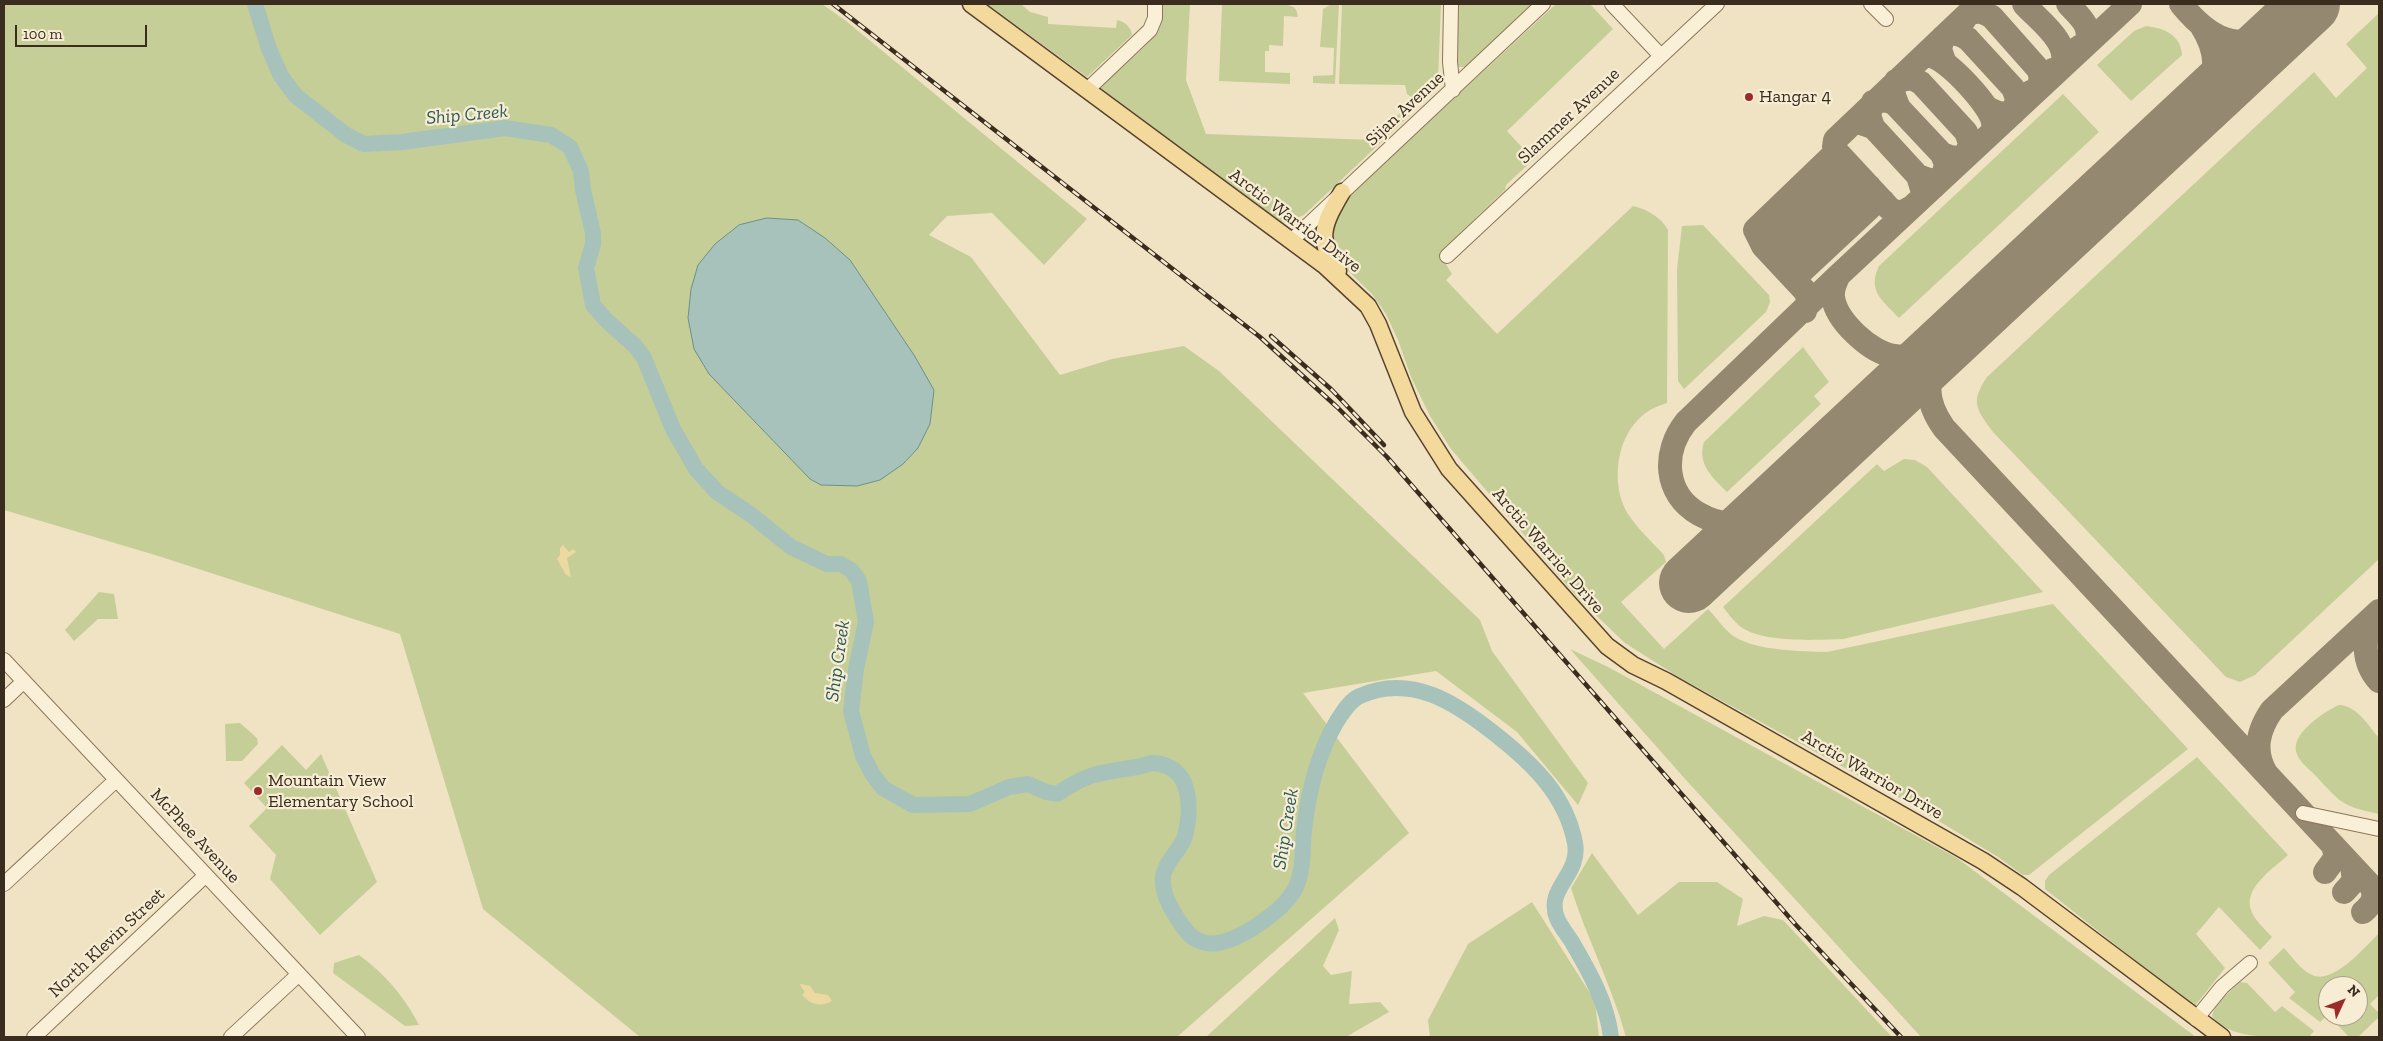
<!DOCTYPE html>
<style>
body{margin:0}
#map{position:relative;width:2383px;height:1041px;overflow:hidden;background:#efe3c4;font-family:"Zilla Slab",serif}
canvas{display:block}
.frame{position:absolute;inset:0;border:5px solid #3a2c1e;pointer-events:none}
.north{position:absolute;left:2318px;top:976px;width:50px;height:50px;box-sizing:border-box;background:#f6edd4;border:1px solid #aba08b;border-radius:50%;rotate:47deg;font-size:14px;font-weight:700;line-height:20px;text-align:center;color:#3a2c1e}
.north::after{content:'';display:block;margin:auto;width:18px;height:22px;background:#9b2a28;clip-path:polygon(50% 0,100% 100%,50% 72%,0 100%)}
.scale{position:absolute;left:15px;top:25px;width:132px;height:22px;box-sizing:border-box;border:2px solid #3a2c1e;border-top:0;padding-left:6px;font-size:15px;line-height:18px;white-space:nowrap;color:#3a2c1e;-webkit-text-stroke:4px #f6edd4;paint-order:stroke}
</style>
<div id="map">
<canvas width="2383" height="1041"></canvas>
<div class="frame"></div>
<div class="north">N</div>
<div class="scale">100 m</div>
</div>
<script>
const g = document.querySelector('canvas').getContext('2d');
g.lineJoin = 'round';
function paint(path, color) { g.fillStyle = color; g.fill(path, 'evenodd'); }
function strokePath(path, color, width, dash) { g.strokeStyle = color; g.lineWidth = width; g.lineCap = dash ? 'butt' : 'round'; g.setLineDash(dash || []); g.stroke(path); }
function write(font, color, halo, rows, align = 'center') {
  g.font = font + ' "Zilla Slab",serif'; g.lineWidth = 4.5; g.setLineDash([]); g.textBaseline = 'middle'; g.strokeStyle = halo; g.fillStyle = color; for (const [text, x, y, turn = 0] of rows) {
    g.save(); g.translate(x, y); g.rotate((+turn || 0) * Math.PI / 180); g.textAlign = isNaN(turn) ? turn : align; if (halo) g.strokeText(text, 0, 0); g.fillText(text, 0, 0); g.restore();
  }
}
paint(new Path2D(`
 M4,4H822L846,21L1087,219L1044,265L992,213L947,216L929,235L971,257L1060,375L1112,359L1184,346L1219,371L1480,620L1492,651L1588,783L1578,805L1517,732L1436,671L1303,693L1409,833L1177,1037H640L483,909L400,634L155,555L4,510Z
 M987,4H1021L1030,12L1048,17V24L1116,28L1117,20C1124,21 1132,28 1132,35L1087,77Z
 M1162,4H1190L1186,80L1206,134L1374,140L1401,112L1405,110L1410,115L1304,215L1286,223L1281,222L1101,88L1105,81C1121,67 1153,44 1160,24C1162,18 1161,10 1162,4Z
 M1222,4C1239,4 1278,0 1293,7C1297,9 1297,13 1298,17L1284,16L1283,46L1269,45V51H1265V72L1290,73V84L1219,81Z
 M1331,4H1339L1335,84L1313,83V76L1333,75L1334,48L1320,47L1323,9Z
 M1342,4H1441L1438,80L1431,96L1411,97L1407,94L1405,85L1339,84Z
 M1457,4H1534L1465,67H1459L1456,63Z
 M1556,4H1590L1613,29L1507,131L1530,156L1560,128L1563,132L1506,185L1505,190L1439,253L1452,274L1446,280L1497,334L1633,206C1647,209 1662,218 1668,230L1667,403C1658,406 1650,409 1643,415C1616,437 1610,485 1628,514C1638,529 1652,542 1664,555L1666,562L1621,602L1664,649L1708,609C1717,618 1725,631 1735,637C1757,651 1802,651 1827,652L2053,604L2188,749L2029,875H2023L1998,857L1909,803L1680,678L1625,643L1577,597L1451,449L1430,416L1411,377L1398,340L1386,314L1372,294L1343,266L1329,243L1338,206Z
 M2379,13V559L2255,675L2240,682L2226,677L1993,432C1976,409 1970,402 1987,377L2314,72L2336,98L2367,68L2346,44Z
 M2146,26C2164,28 2181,35 2182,55L2131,101L2097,65L2134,31Z
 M2063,94L2099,132L1899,318C1882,300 1867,291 1879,266Z
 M1703,225L1769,295L1770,302L1766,312L1684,389L1678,381L1677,269L1682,226Z
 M1803,347L1829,382L1814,396L1821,404L1727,492C1712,477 1697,464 1704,442Z
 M1904,459L1915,460L1927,467L2043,592L1843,639C1816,640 1763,643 1741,627C1734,622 1728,613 1723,607L1877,464L1884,471Z
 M99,592L114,594L118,619H98L74,641L65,630Z
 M1570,649L1608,667L1957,858L2196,1037H1921L1686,780Z
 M2339,705C2356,705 2369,726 2379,738V814C2341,806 2341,803 2315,775C2308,768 2298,761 2296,751C2292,733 2325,711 2339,705Z
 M240,723L257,738L258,744L242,761H226L225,724Z
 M282,745L306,770L321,754L377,882L320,935L270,879L276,855L249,826L267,808L244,783Z
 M2197,757L2288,855C2274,868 2243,888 2251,910C2255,921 2265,929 2272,937L2260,950L2219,907L2196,934L2225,968L2194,1007L2045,889V881L2049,875Z
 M1592,853L1638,915L1679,882H1717L1743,899L1737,926L1764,916L1783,920L1892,1037H1626C1612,986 1587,939 1571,888Z
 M1532,902L1595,1001L1599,1037H1430L1428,1020L1468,944Z
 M1335,918L1339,930L1323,966L1331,975L1352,971L1349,1004L1380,1002L1389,1012L1346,1037H1206Z
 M2379,933V995L2370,1004L2379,1013V1017L2358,1037H2349L2329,1016H2358V986H2328V1015L2320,1022L2289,998L2295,992L2268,963L2284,948C2292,957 2301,970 2312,975C2333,985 2365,947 2379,933Z
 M359,955C386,975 404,996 419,1025L405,1026L333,973L334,963Z
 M2240,982L2247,983L2275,1012L2282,1006L2314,1031L2309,1037C2280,1037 2228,1041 2212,1016L2216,1004Z`), '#c6ce97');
paint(new Path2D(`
 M563,545L569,552L573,549L576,552L567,558L571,577L566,575L557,559L560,555V548Z
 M801,984L810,986L815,993L828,995L832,1001C821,1007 811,1005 802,995L805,992L800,985Z`), '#ecd9a1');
const water = new Path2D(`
 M767,218L798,220L825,238L850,260L914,355L934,390L930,424L918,448L903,464L880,480L857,486L821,485L810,479L709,374L694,349L688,318L691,289L698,265L715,244L739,225Z`);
paint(water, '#a6c2bb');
strokePath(water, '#6c9189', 1);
strokePath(new Path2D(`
 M255,4L269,49L281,76L296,96L346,135L364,144L402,142L505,128L551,135L570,147L581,171L583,190L593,233V244L586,268L593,305L606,320L635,346L644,358L673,429L696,469L717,492L750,514L791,547L827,564H841L851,570L859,581L866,622L856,669L851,711L863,756L873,775L883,788L913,805L970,804L1009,787L1028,784L1046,792L1057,794C1089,772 1101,773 1137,767C1143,766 1148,763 1154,763C1192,766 1192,807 1185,836C1181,850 1166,860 1163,876C1161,895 1174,914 1184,928C1192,940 1204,945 1218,943C1242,939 1286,909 1296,887C1304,869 1302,850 1304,831C1308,793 1318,753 1337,721C1343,712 1350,700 1360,696C1411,673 1456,703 1495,734C1532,763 1566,795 1575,843C1581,875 1545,888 1557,918C1560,926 1567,934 1572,942C1589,971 1607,1003 1611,1037`), '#a6c2bb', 16);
strokePath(new Path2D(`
 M2024,4C2038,20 2073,44 2061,68L2053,70
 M2068,4C2078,15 2093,26 2086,43L2078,48
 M2181,4C2216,47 2244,53 2291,22
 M1964,20L1967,15C1976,10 1983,11 1992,17L2039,70L2041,80L2037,90L2031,92
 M1930,56C1946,57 1993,108 1993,123
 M1944,61L1940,49L1943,37C1952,32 1959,33 1968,39L2013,88L2017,98L2014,112L2000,114L1989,109
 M1898,106L1893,93L1896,81L1912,78L1921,83L1966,132L1970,143L1966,156L1953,158L1942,154
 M2197,109C2216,78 2222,58 2201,25
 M1858,122L1873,127L1918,176L1922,189
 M1873,127L1869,115L1873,102L1887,100L1895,104L1942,154L1946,164L1943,177L1932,181L1918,176
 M1910,208L1899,214L1889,208L1838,153L1834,147L1835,140L1978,4
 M1776,260L1771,247L1774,240L1845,172L1853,169
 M1790,275L1786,263L1789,255L1861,186H1869
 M1797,282L1801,272L1876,202L1883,201
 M1805,311L1808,300L1806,292L1763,246L1755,230L1832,156L1840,155
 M1948,340C1932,352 1915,359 1894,356C1871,353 1836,321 1833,297C1832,289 1835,283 1839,275L2130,4
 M1948,342C1927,372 1921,396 1944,428L2371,886C2377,898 2371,905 2363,912
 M1768,509C1755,516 1743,522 1728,523C1718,523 1708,519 1699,514C1664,494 1662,452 1686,422L1839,275
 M2375,616C2362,636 2362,662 2379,681
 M2266,773C2253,751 2258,730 2272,710L2379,611
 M2325,872L2336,857L2333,845
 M2344,892L2354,881L2352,866`), '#948871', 24);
strokePath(new Path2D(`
 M1689,583L2310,4`), '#948871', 60);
const minor = new Path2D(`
 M1451,4L1450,62L1453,90
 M1612,4L1661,56
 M1871,4L1886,19
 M1087,90L1150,30L1155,18V4
 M1291,241L1543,4
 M1447,256L1717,4
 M4,660L358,1037
 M4,700L24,681
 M2303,813L2379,829
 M4,884L116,780
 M2196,1019L2222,987L2250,963
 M34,1037L206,875
 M231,1037L299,974`);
const major = new Path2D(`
 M971,4L1324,265L1368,306L1378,324L1413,412L1449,469L1607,646L1633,665L1666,681L1983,861L2022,887L2222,1037
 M1338,271C1315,239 1324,223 1342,192`);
strokePath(minor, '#8b755a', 16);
strokePath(major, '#58432e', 19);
strokePath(minor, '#faf0d8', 14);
strokePath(major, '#f3d99b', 16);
const rail = new Path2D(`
 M833,4L1260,337L1337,407L1387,457L1796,925L1901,1037
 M1271,336L1332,390L1384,445`);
strokePath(rail, '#3a2c1e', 4.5);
strokePath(rail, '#f6edd4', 2.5, [8]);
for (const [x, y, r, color] of [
 [1749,97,5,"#9b2a28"],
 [258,791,5,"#9b2a28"]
]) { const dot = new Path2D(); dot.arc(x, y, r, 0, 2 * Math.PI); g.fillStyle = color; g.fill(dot); strokePath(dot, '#f6edd4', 2); }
write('18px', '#3a2c1e', '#f6edd4', [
 ["Hangar 4",1759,97],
 ["Mountain View",268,781],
 ["Elementary School",268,802]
], 'left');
write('18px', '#3a2c1e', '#f6edd4', [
 ["Sijan Avenue",1405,109,-43],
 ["Slammer Avenue",1569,116,-43],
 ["Arctic Warrior Drive",1295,221,37],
 ["Arctic Warrior Drive",1548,551,49],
 ["Arctic Warrior Drive",1872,775,30],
 ["McPhee Avenue",195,836,47],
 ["North Klevin Street",107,943,-43]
]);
write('italic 19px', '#2d5a58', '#f6edd4', [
 ["Ship Creek",467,115,-5],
 ["Ship Creek",838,661,-82],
 ["Ship Creek",1286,829,-81]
]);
</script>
